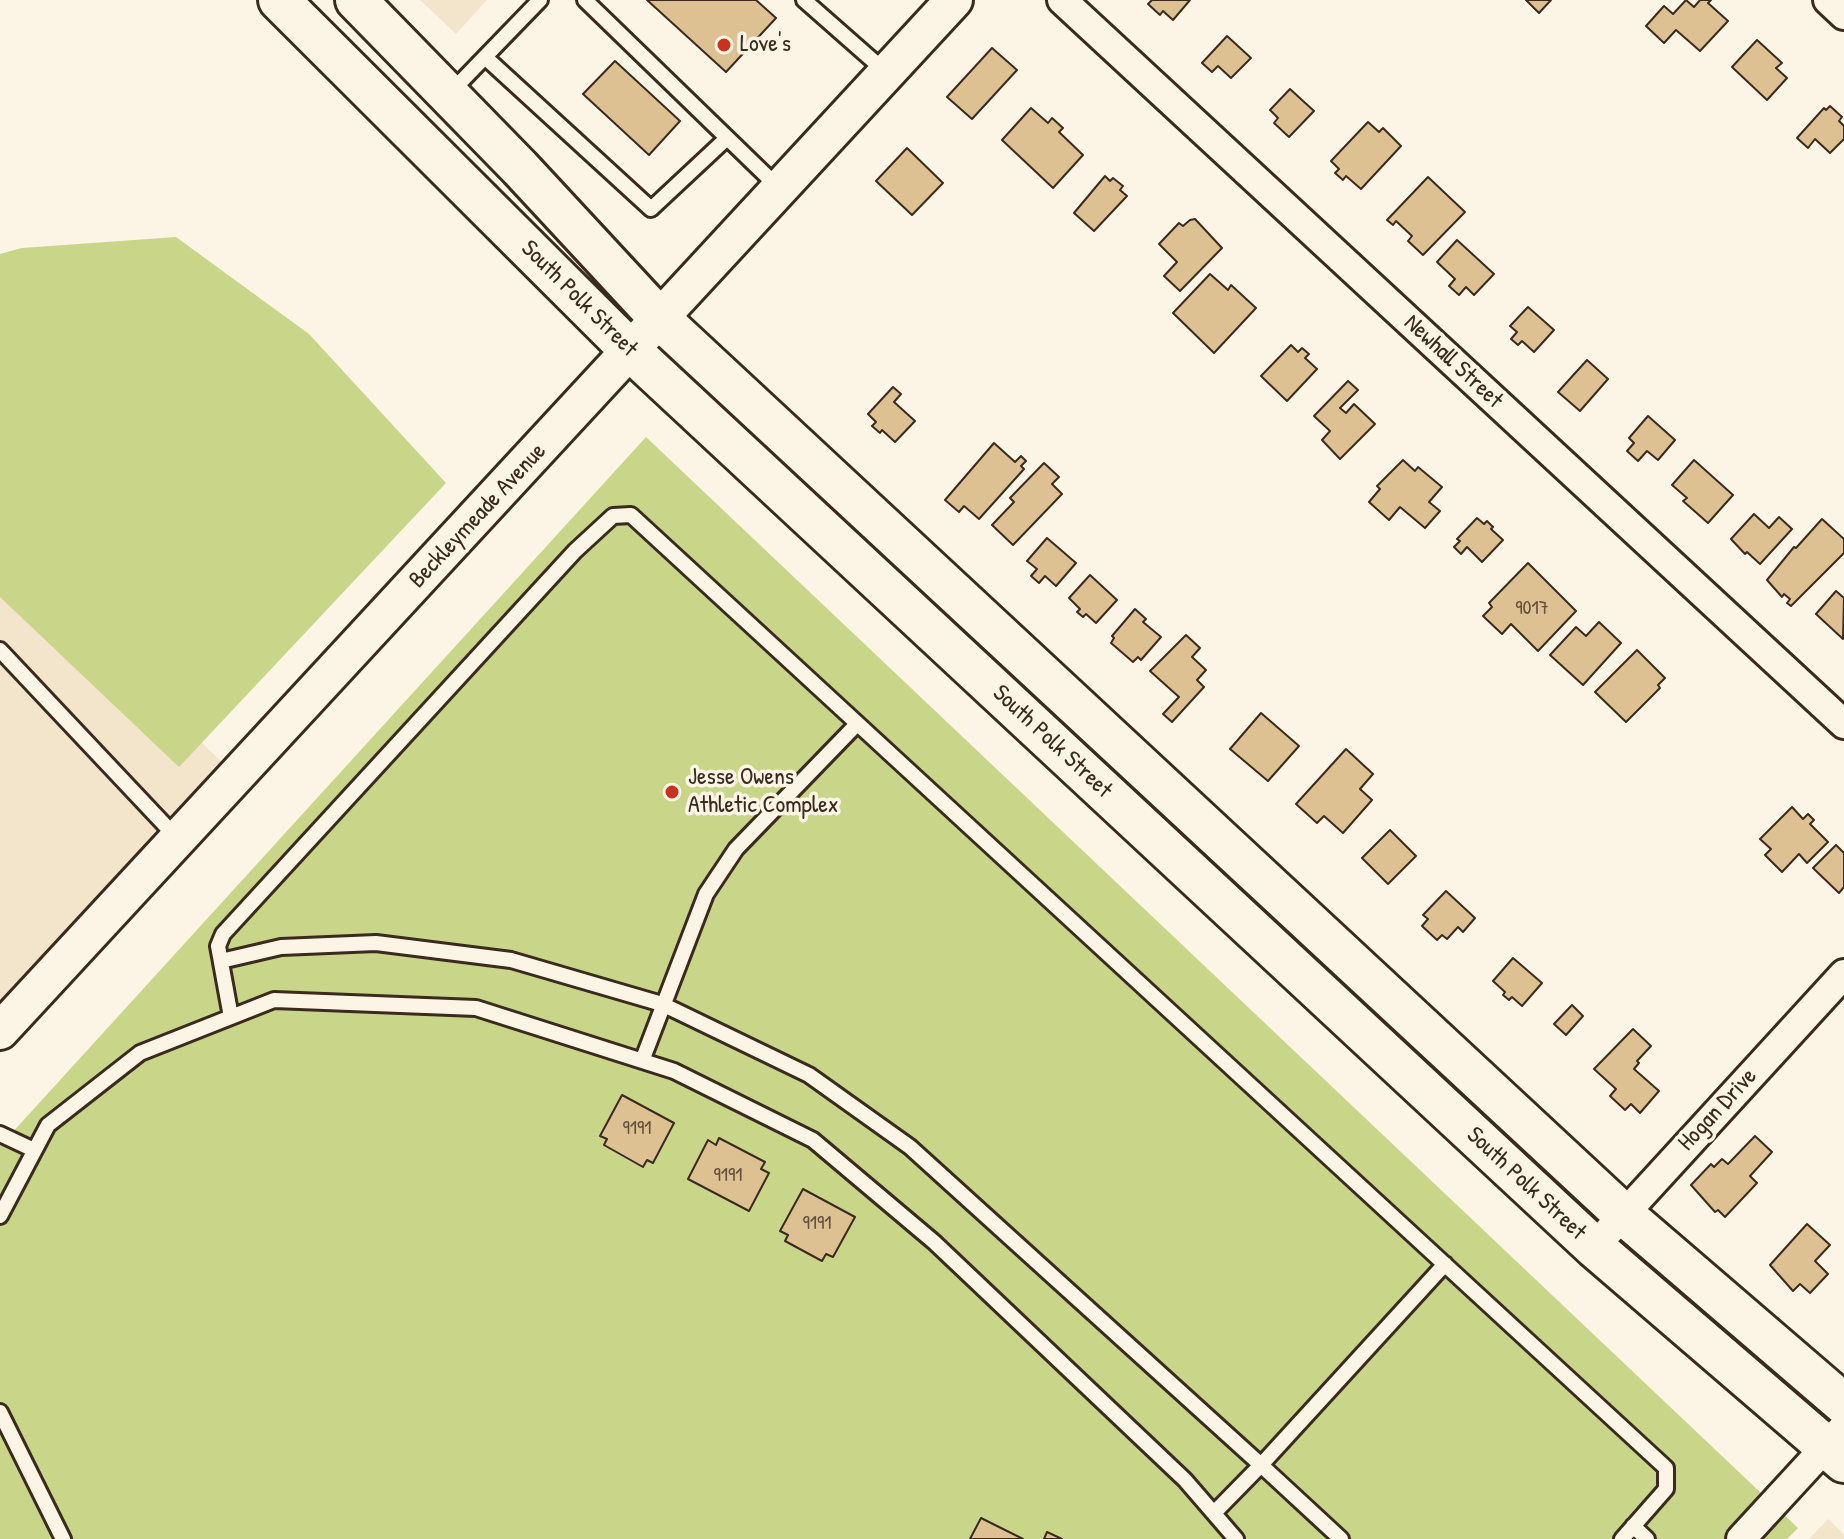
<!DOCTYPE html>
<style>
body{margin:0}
canvas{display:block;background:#fcf5e5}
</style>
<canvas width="1844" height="1539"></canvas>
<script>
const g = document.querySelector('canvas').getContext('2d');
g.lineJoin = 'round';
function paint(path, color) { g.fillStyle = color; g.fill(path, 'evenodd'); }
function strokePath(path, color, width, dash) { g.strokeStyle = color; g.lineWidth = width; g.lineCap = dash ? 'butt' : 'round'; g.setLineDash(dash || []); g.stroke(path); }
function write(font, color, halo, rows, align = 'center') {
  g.font = font + ' "Patrick Hand",sans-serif'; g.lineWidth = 7; g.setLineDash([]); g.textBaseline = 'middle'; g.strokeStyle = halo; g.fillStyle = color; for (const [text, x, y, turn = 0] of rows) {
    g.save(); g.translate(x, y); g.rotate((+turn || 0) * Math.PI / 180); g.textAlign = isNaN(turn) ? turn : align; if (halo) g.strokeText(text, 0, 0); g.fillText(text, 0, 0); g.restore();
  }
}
paint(new Path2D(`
 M420,0H487L456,34Z
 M0,550L223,763L0,1004Z
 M1828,1519L1844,1534V1539H1809Z`), '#f3e5cc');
paint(new Path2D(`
 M176,237L309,334L446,483L179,767L0,597V254L22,248Z
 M646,437L1798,1528L1787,1539H0V1146Z`), '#c9d588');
const building = new Path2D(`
 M647,0H756L776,18L726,72Z
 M1152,0H1190L1173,20L1163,11L1160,15L1148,4Z
 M1526,0H1551L1539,13Z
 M1686,0L1694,7L1700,0H1711L1708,3L1728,21L1700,51L1676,30L1664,43L1646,26L1664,6L1673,14Z
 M1227,36L1251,58L1231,78L1218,66L1212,72L1202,63Z
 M1757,40L1782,63L1776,68L1787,78L1767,100L1732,67Z
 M992,48L1017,70L972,119L947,97Z
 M615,61L680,121L649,155L583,94Z
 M1290,89L1314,111L1289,137L1274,123L1278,118L1270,110Z
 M1830,106L1842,117L1839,121L1844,126V139L1830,153L1815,139L1808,148L1797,138L1824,108L1826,110Z
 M1031,108L1048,123L1052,118L1063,128L1059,132L1083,155L1053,188L1002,140Z
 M1368,122L1379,132L1383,128L1401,146L1361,189L1346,176L1343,180L1335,173L1339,169L1331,161Z
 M907,148L943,183L912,215L876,181Z
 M1105,176L1110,181L1113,178L1123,186L1120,190L1127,196L1094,231L1074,213Z
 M1428,177L1465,212L1423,255L1408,241L1412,236L1396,221L1393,225L1387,220Z
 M1195,219L1222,248L1180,291L1164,276L1177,262L1159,244L1179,223L1183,226L1190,220Z
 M1457,240L1494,274L1474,295L1466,287L1459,295L1449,286L1455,279L1437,262Z
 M1210,274L1228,290L1231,285L1256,308L1214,353L1173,313Z
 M1528,307L1554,330L1534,352L1522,341L1518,345L1511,339L1517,332L1510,326Z
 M1291,345L1298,352L1302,348L1309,354L1305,358L1317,369L1287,401L1261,376Z
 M1587,360L1608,379L1580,411L1558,392Z
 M1348,381L1358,390L1340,408L1346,413L1354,404L1375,424L1340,459L1322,440L1330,431L1314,416Z
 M893,387L901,394L894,402L915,421L895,442L882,430L880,433L872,426L876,422L868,414Z
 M1648,416L1675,440L1658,460L1647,451L1638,461L1627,451L1634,443L1629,438Z
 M994,443L1015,462L1021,456L1026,461L1021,466L1024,469L979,519L964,506L959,512L945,500Z
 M1403,460L1415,471L1418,467L1442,487L1429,502L1440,511L1425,528L1400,507L1389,520L1369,502L1380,489L1377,486Z
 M1694,460L1733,495L1708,523L1683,501L1687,498L1672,485Z
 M1044,463L1059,477L1052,484L1062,494L1013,545L992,525L1014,502L1010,498Z
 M1754,514L1769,528L1779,517L1792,529L1760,564L1747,552L1745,554L1731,539Z
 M1477,518L1484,524L1487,521L1493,527L1491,529L1503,540L1482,562L1467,547L1461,554L1454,547L1460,541L1457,539Z
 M1822,519L1844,539V553L1791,606L1787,603L1790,599L1784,594L1782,597L1767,580L1794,547L1796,548Z
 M1047,538L1076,563L1056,586L1045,576L1039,583L1031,576L1037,569L1027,561Z
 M1528,563L1576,611L1538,651L1511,624L1502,634L1483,616L1492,607L1489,603Z
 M1090,575L1117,600L1096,623L1086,614L1083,617L1077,612L1080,609L1069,598Z
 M1836,591L1844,598L1843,639L1816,614Z
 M1135,609L1146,619L1143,622L1161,637L1141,660L1138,657L1133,662L1111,643L1114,638L1112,636Z
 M1599,622L1621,643L1583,685L1550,655L1576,627L1586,636Z
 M1186,635L1200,648L1192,657L1206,670L1197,680L1204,687L1172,722L1163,714L1179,697L1150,671Z
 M1637,650L1665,678L1658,685L1660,688L1626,722L1595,692Z
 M1261,713L1299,746L1268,781L1230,749Z
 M1346,749L1373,774L1360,789L1372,800L1343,833L1324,816L1317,823L1296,804Z
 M1792,807L1803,819L1808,814L1814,820L1810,824L1828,842L1807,863L1799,854L1782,872L1765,855L1771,849L1760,839Z
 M1390,830L1416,856L1388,884L1362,858Z
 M1836,845L1844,853V887L1839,893L1813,868Z
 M1446,891L1475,918L1463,932L1458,927L1447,939L1442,935L1437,940L1422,926L1428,919L1423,915Z
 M1513,958L1542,983L1522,1006L1512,997L1509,1000L1503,995L1505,992L1493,981Z
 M1572,1005L1583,1016L1566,1035L1554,1024Z
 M1633,1029L1651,1046L1637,1061L1639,1063L1634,1069L1659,1091L1640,1113L1631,1104L1625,1110L1610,1096L1616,1089L1594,1069Z
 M622,1095L674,1123L653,1163L647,1160L643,1167L604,1145L607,1139L600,1136Z
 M1755,1136L1772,1152L1750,1176L1757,1183L1725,1217L1718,1210L1715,1212L1691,1185L1711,1164L1714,1167L1722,1159L1728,1164Z
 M719,1138L765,1162L761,1169L769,1173L749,1211L688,1179L708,1140L716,1145Z
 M803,1189L855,1217L833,1257L826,1254L822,1261L785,1241L788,1235L780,1231Z
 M1807,1224L1830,1245L1815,1261L1828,1274L1810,1293L1800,1284L1793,1291L1770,1265Z
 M981,1518L1023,1539H970Z
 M1047,1532L1062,1539H1044Z`);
paint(building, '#ddc192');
strokePath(building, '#3b2a1e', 2);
const service = new Path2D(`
 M585,0L780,189
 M804,0L887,73
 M485,57L651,209L727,138
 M451,92L540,0
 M0,650L178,839
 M221,961L281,947L376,943L511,960L662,1004L809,1075L910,1147L1261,1465L1445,1264
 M231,1017L218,946L223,934L575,551L613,516L631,515L1666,1468V1489L1622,1539
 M642,1061L706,894L736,849L857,724
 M0,1134L34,1150
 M0,1216L48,1125L140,1053L274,1000L476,1008L674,1071L813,1140L934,1242L1185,1480L1236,1539
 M0,1412L63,1539
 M1214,1513L1261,1465L1341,1539
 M1633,1526L1647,1539`);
const minor = new Path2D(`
 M1062,0L1844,724
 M1828,0L1844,15
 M1594,1247L1844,974
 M1741,1539L1844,1427`);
const tertiary = new Path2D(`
 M0,1031L954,0`);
const secondary = new Path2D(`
 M279,0L631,351L1594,1247L1844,1462
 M356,0L520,168L660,319L1623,1214L1844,1404`);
strokePath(service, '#3b2a1e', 20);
strokePath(minor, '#3b2a1e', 34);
strokePath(tertiary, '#3b2a1e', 42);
strokePath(secondary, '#3b2a1e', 46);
strokePath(service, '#fcf5e5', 14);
strokePath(minor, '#fcf5e5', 28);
strokePath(tertiary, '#fcf5e5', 36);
strokePath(secondary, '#fcf5e5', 40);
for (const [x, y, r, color] of [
 [724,45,8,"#c8321e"],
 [672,792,8,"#c8321e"]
]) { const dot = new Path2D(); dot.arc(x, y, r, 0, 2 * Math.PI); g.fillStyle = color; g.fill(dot); strokePath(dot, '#fcf5e5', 3); }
write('20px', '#64503b', null, [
 ["9017",1532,609],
 ["9191",637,1129],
 ["9191",728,1176],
 ["9191",817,1224]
]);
write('24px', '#3b2a1e', '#fcf5e5', [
 ["Love's",740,45],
 ["Jesse Owens",688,778],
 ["Athletic Complex",688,806]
], 'left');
write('24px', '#3b2a1e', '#fcf5e5', [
 ["South Polk Street",579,299,45],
 ["Newhall Street",1453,362,43],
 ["Beckleymeade Avenue",478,516,-47],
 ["South Polk Street",1052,742,43],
 ["Hogan Drive",1718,1110,-47],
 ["South Polk Street",1526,1184,43]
]);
</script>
